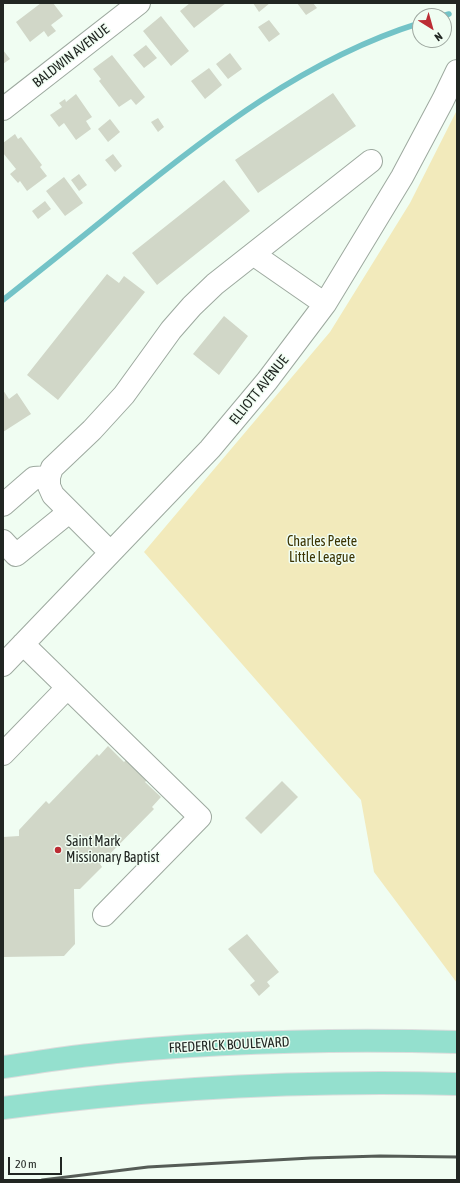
<!DOCTYPE html>
<style>
body{margin:0}
#map{position:relative;width:460px;height:1183px;overflow:hidden;background:#f0fdf2;font-family:"Asap Condensed",sans-serif}
canvas{display:block}
.frame{position:absolute;inset:0;border:4px solid #212622;pointer-events:none}
.north{position:absolute;left:412px;top:8px;width:40px;height:40px;box-sizing:border-box;background:#f0fdf2;border:1px solid #9da79f;border-radius:50%;rotate:143deg;font-size:11px;font-weight:700;line-height:16px;text-align:center;color:#212622}
.north::after{content:'';display:block;margin:auto;width:14px;height:18px;background:#bc2c34;clip-path:polygon(50% 0,100% 100%,50% 72%,0 100%)}
.scale{position:absolute;left:8px;top:1157px;width:54px;height:18px;box-sizing:border-box;border:2px solid #212622;border-top:0;padding-left:5px;font-size:12px;line-height:14px;white-space:nowrap;color:#212622;-webkit-text-stroke:3px #f0fdf2;paint-order:stroke}
</style>
<div id="map">
<canvas width="460" height="1183"></canvas>
<div class="frame"></div>
<div class="north">N</div>
<div class="scale">20 m</div>
</div>
<script>
const g = document.querySelector('canvas').getContext('2d');
g.lineJoin = 'round';
function paint(path, color) { g.fillStyle = color; g.fill(path, 'evenodd'); }
function strokePath(path, color, width, dash) { g.strokeStyle = color; g.lineWidth = width; g.lineCap = dash ? 'butt' : 'round'; g.setLineDash(dash || []); g.stroke(path); }
function write(font, color, halo, rows, align = 'center') {
  g.font = font + ' "Asap Condensed",sans-serif'; g.lineWidth = 3; g.setLineDash([]); g.textBaseline = 'middle'; g.strokeStyle = halo; g.fillStyle = color; for (const [text, x, y, turn = 0] of rows) {
    g.save(); g.translate(x, y); g.rotate((+turn || 0) * Math.PI / 180); g.textAlign = isNaN(turn) ? turn : align; if (halo) g.strokeText(text, 0, 0); g.fillText(text, 0, 0); g.restore();
  }
}
paint(new Path2D(`
 M457,110V983L374,872L361,800L144,552L330,332L410,203Z`), '#f2eabb');
strokePath(new Path2D(`
 M442,16L449,14
 M3,300C42,269 81,238 119,207C210,133 307,58 420,23`), '#73c3c7', 5.5);
paint(new Path2D(`
 M41,3H53L63,16L51,25L56,31L48,37L44,31L30,42L16,22Z
 M190,3H226L194,28L180,11Z
 M253,3H270L259,12Z
 M297,3H313L317,8L306,15Z
 M161,16L189,51L171,66L143,31Z
 M269,20L280,34L269,42L258,27Z
 M146,45L157,58L144,68L133,55Z
 M3,50L10,59L3,64Z
 M230,53L242,69L228,79L216,64Z
 M112,55L145,97L136,105L131,99L119,107L99,81L101,79L93,69Z
 M209,68L222,85L205,99L191,81Z
 M333,93L356,126L258,193L235,160Z
 M76,94L92,117L86,121L91,129L76,140L64,123L59,127L50,115L62,107L59,103L65,99L66,102Z
 M158,118L164,127L158,132L151,122Z
 M110,119L120,132L108,142L98,129Z
 M15,134L18,139L21,137L42,165L40,167L47,176L27,191L20,181L18,183L10,174L16,169L3,153L4,149L3,143Z
 M113,154L122,166L115,172L105,160Z
 M79,174L87,185L79,191L71,180Z
 M64,177L83,203L65,216L46,191Z
 M224,180L250,211L157,285L132,253Z
 M45,201L51,209L38,219L32,211Z
 M107,274L119,283L124,276L145,292L58,400L27,375Z
 M224,316L248,336L219,375L193,354Z
 M3,390L9,399L17,393L31,414L3,432Z
 M108,746L124,762L127,759L148,779L145,782L161,797L152,807L154,809L100,864L102,867L80,889H74L75,944L64,956L3,957V837L19,836V830L46,801L49,804L97,754L99,756Z
 M282,781L298,797L261,834L245,818Z
 M247,934L279,972L267,982L270,986L259,996L250,985L255,981L228,949Z`), '#d1d7c8');
const minor = new Path2D(`
 M3,109L139,3
 M253,254L325,304
 M3,505L34,478L49,477
 M3,541L16,555L69,512
 M110,552L53,495L49,486V477L52,468L92,430L124,395L171,330L192,306L215,284L371,161
 M23,644L200,817L104,915
 M3,665L210,449L267,381L325,304L402,177L443,100L457,71
 M3,754L67,688`);
const major = new Path2D(`
 M3,1067C32,1063 61,1058 90,1055C212,1041 335,1039 457,1042
 M3,1108C153,1088 305,1080 457,1084`);
strokePath(minor, '#9da99f', 24);
strokePath(major, '#dbdcdc', 24);
strokePath(minor, '#fff', 22);
strokePath(major, '#94e0ce', 22);
strokePath(new Path2D(`
 M42,1180L148,1167L311,1158L380,1156L457,1157`), '#555c56', 3);
for (const [x, y, r, color] of [
 [58,850,4,"#bc2c34"]
]) { const dot = new Path2D(); dot.arc(x, y, r, 0, 2 * Math.PI); g.fillStyle = color; g.fill(dot); strokePath(dot, '#f0fdf2', 1.5); }
write('14px', '#212622', '#f0fdf2', [
 ["BALDWIN AVENUE",71,56,-38],
 ["ELLIOTT AVENUE",259,390,-51],
 ["FREDERICK BOULEVARD",229,1045,-3]
]);
write('14px', '#3c3402', '#f0fdf2', [
 ["Charles Peete",322,542],
 ["Little League",322,558]
]);
write('14px', '#212622', '#f0fdf2', [
 ["Saint Mark",66,842],
 ["Missionary Baptist",66,858]
], 'left');
</script>
